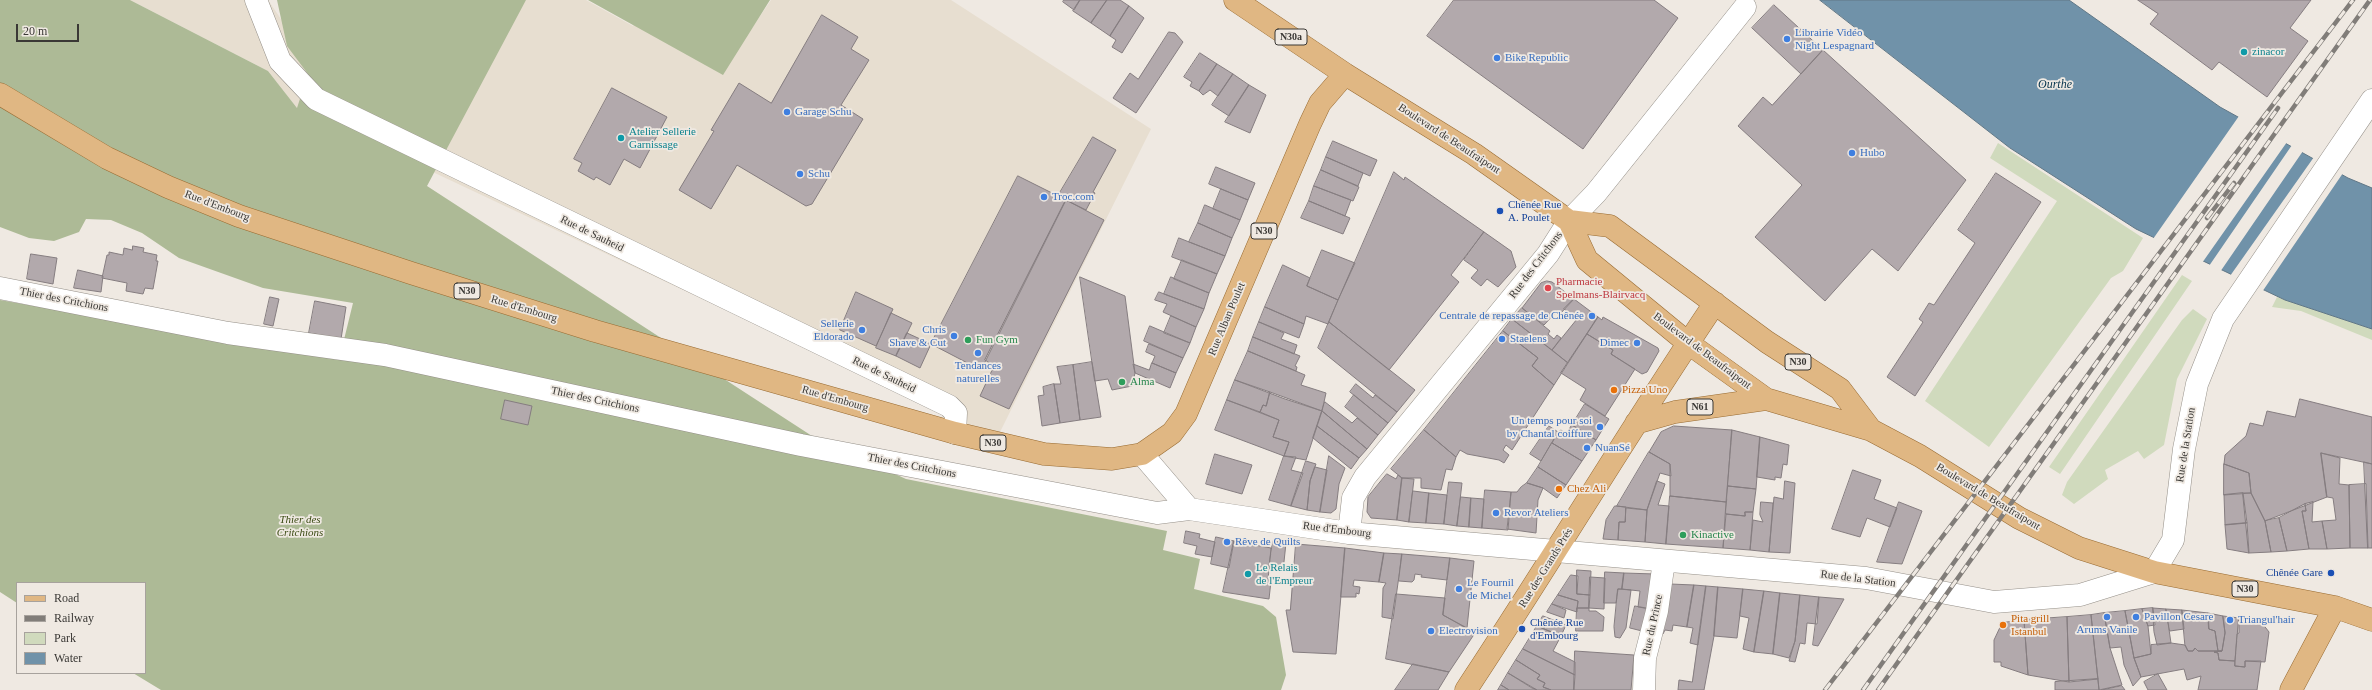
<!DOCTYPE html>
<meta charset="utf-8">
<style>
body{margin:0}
#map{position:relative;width:2372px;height:690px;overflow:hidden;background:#efe9e2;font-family:"Times New Roman",serif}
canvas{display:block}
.legend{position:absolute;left:16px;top:582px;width:130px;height:92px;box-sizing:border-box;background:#efe9e2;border:1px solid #a7a29d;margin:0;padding:5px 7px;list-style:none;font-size:12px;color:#3a3835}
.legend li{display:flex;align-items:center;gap:8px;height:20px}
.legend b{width:20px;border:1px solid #a7a29d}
.scale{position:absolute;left:16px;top:24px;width:63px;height:18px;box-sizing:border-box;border:2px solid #3a3835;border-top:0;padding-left:5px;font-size:12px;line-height:14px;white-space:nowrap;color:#3a3835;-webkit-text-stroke:3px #efe9e2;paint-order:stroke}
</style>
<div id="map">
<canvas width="2372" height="690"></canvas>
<ul class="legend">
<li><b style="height:5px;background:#e0b783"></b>Road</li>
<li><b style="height:5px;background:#817d79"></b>Railway</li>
<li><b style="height:11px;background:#d0dabd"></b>Park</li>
<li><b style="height:11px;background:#7092a9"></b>Water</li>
</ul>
<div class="scale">20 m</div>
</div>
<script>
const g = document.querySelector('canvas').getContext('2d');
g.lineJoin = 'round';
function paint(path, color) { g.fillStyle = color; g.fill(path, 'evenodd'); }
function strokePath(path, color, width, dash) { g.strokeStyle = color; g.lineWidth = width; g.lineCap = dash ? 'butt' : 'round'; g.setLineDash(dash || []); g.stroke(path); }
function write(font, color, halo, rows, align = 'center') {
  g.font = font + ' "Times New Roman",serif'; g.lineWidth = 3.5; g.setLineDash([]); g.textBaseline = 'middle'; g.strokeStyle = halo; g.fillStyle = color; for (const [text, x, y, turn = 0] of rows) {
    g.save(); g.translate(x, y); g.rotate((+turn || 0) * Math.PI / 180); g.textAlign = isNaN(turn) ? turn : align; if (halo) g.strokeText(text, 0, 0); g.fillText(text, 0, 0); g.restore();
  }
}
paint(new Path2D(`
 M130,0H268L330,91L526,0H586L633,26L651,0L752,28L771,0H951L1151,129L997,438L297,108L268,71Z`), '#e7ded0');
paint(new Path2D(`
 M1998,143L2143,238L2123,271L2111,278L1989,447L1925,401L2057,201L1990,158Z
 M2182,275L2192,281L2060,474L2049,467Z
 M2277,297L2372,329V340L2301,311L2272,307Z
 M2193,309L2207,319L2177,379L2164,445L2144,459L2138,451L2105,470L2108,479L2074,504L2062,495L2067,482L2182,320Z`), '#d0dabd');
paint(new Path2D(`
 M0,0H130L268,71L297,108L308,74L287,46L277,0H526L427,186L812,436L906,479L1167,531L1163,550L1200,559L1194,589L1263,606L1276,617L1286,675L1281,690H161L133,673H145V583H17V603L0,592V300L339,360L353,303L263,288L179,258L142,233L111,220L86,219L79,232L54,241L29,238L0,227Z
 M588,0H770L723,75Z`), '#adba96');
const water = new Path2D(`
 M1820,0H2069L2220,107L2348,178L2372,188V329L2285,300L2136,229L2010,148Z`);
paint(water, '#7092a9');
strokePath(water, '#607786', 1);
paint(new Path2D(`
 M2239,116L2287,142L2202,263L2153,239Z
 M2292,145L2303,151L2220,272L2209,266Z
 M2314,157L2343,173L2262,292L2230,276Z`), '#efe9e2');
const building = new Path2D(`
 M1064,0H1080L1074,10L1063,2Z
 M1080,0H1107L1091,23L1073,11Z
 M1107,0H1120L1129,6L1110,36L1091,23Z
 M1454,0H1654L1678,18L1583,149L1427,36Z
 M2138,0H2311L2290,28L2308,41L2267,97L2219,62L2212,70L2150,24L2158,14Z
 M1774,5L1823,50L1801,74L1752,28Z
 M1129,6L1144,18L1122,53L1112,47L1116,40L1110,36Z
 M822,15L858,37L851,49L869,60L841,105L863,119L812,204L806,206L737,165L711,209L679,190L714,131L711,130L739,83L771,103Z
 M1169,32L1175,33L1183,42L1136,113L1113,98L1130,73L1138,79Z
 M1823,50L1966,180L1898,271L1872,249L1825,301L1755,237L1802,185L1738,126L1763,97L1772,105Z
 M1200,53L1217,64L1199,91L1190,86L1192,82L1184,77Z
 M1217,64L1233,74L1218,96L1210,90L1203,95L1199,91Z
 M1233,74L1249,85L1229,116L1212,105Z
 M1249,85L1266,95L1250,133L1225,122Z
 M612,88L667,117L640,168L624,159L610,185L596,177L594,180L578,171L582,163L574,159Z
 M1093,137L1116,150L1093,192L1095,193L1086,210L1058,196Z
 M1333,141L1377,160L1370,176L1326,157Z
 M1326,157L1363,173L1358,186L1321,170Z
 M1216,167L1255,183L1248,200L1209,184Z
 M1321,170L1359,187L1353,201L1314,186Z
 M1394,172L1404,180L1405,177L1484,232L1451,275L1459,282L1389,370L1329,322Z
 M1996,173L2041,202L1915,396L1887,377L1923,322L1919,319L1929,303L1934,305L1975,243L1958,230Z
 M1018,176L1066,200L981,370L931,344Z
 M1314,186L1351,200L1345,216L1309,201Z
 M1221,189L1248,200L1240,220L1213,209Z
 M1066,200L1104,220L1009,409L980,396L994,366L985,360Z
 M1309,201L1350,218L1343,234L1301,218Z
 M1205,205L1240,220L1232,238L1198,223Z
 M1198,223L1232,238L1225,256L1189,242Z
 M1484,232L1511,251L1516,267L1498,287L1487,279L1481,286L1471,278L1478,270L1464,260Z
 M1179,238L1225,256L1217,274L1172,257Z
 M133,246L144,248L143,252L157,255L156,261H158L153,289L145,288L143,294L126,291L127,283L102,278L107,255H109V252L123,255L124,248L132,250Z
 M1322,250L1355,263L1338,300L1307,286Z
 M31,254L57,258L53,284L27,279Z
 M1182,260L1217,274L1209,293L1174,279Z
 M1283,265L1310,278L1307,286L1338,300L1328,324L1306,316L1304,324L1265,307Z
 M78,270L103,276L101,292L74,288Z
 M1080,277L1125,296L1135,373L1132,386L1112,390L1108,379L1095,381Z
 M1171,277L1209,293L1204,309L1164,294Z
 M1547,281L1552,282L1574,299L1560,314L1557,311L1544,325L1522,308L1541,283Z
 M856,292L893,309L876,346L840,330Z
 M1159,292L1204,309L1196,327L1163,312L1167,304L1155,300Z
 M270,297L279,299L273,326L264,324Z
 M1574,299L1598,317L1568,363L1552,350L1577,319L1564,309Z
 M315,301L346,307L341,339L309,333Z
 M1265,307L1304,324L1299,338L1259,322Z
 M1522,308L1550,331L1548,334L1554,339L1557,335L1561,338L1552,350L1512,319Z
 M891,313L912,323L896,356L876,348Z
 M1171,316L1196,327L1190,343L1164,333Z
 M1598,317L1602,320L1603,317L1658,348L1659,351L1647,372L1642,374L1611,354L1613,350L1587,334Z
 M1512,319L1568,363L1554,385L1532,366L1538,358L1503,331Z
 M1259,322L1284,333L1281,339L1297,345L1294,354L1253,337Z
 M1329,322L1415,390L1397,412L1318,348Z
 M1150,326L1190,343L1183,358L1144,341Z
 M1503,331L1538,358L1532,366L1554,385L1512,450L1506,445L1503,450L1509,455L1504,463L1499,460L1467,454L1460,450L1456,457L1424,430Z
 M907,333L931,344L920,368L896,356Z
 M1587,334L1613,350L1611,354L1635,369L1605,416L1580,400L1586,389L1561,373Z
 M1253,337L1300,356L1295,366L1297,367L1296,371L1248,351Z
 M1149,344L1183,358L1176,373L1152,363L1155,356L1146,352Z
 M1248,351L1305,375L1301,385L1326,393L1322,411L1285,399L1235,380Z
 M1092,362L1101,417L1080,420L1073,365Z
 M1152,363L1176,373L1170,388L1135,373L1133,364L1149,370Z
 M1073,365L1080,420L1060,423L1054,384H1061L1057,367Z
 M1235,380L1270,392L1266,406L1263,405L1260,412L1227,400Z
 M1054,384L1060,423L1042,426L1038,396L1044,395L1043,387Z
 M1356,384L1373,398L1375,395L1397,412L1388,423L1350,392Z
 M1270,392L1322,411L1306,460L1284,456L1289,442L1273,437L1279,420L1260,412L1263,405L1266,406Z
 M1354,395L1388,423L1378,435L1345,407Z
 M2300,399L2372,417V464L2321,453L2327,497L2265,521L2251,493L2249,473L2224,464L2225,455L2246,436L2250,423L2263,426L2267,411L2295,417Z
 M505,400L532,406L528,425L501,419Z
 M1227,400L1279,420L1273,437L1289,442L1284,456L1215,430Z
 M1325,402L1352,423L1357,418L1378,435L1367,449L1322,411Z
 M1585,404L1609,419L1596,440L1572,425Z
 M1322,411L1367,449L1359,458L1317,426Z
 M1572,425L1596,440L1582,461L1552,443L1558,432L1561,430L1566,434Z
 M1317,426L1359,458L1351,469L1313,438Z
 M1549,426L1558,432L1541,461L1530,454Z
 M1674,426L1732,430L1726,502L1670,496V464L1649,452L1661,432Z
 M1424,430L1456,457L1452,470L1446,469L1441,490L1421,488V478H1402L1391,469Z
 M1732,430L1760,437L1756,489L1728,486Z
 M1760,437L1789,445L1787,465L1783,464L1781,478L1775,477V480L1757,477Z
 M1552,443L1582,461L1566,485L1538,467Z
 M1649,452L1670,464L1671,476L1660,473L1647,510L1617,506Z
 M2321,453L2340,458L2339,484L2349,485L2350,548L2327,549L2322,521L2336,520L2333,498L2327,497Z
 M1215,454L1252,465L1242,494L1206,484Z
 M1284,456L1296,457L1291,470L1303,473L1291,506L1269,500Z
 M1329,456L1345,468L1339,484L1336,509L1331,513L1320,512Z
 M1306,461L1316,464L1310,481L1307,510L1291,506Z
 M2364,462L2372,464V548H2368Z
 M2224,464L2249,473L2251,493L2224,495Z
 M1315,467L1327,470L1320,512L1307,510L1310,481Z
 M1538,467L1566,485L1557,498L1543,488L1527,483Z
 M1853,470L1881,480L1874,499L1897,508L1890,527L1867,518L1860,537L1832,529Z
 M1387,474L1396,479L1398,475L1402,478L1397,520L1371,518L1367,512L1368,497Z
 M1402,478L1414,479L1409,522L1397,520Z
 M1657,481L1665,484L1658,505L1669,506L1666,544L1645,542L1647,510Z
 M1785,481L1795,483L1790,553L1769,552L1774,497L1783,499Z
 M1449,482L1462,483L1457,526L1444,524Z
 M1527,483L1543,488L1538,500L1536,533L1507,529L1511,492H1517L1521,487Z
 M2366,484L2368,548H2350L2349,485Z
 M1728,486L1756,489L1753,512H1745V516L1726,514Z
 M1485,490L1511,492L1508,530L1482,528Z
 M1413,491L1429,493L1426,523L1409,522Z
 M1429,493L1447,495L1444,524L1426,523Z
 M2243,493H2251L2265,521L2271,552L2249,553Z
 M2243,493L2247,523L2225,525L2224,495Z
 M1670,496L1726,502L1723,548L1666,544Z
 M1461,497L1471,498L1469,527L1457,526Z
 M1471,498L1484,499L1482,528L1469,527Z
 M1761,502L1773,503L1769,552L1750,550L1753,520L1763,522L1760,515Z
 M1899,502L1922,511L1902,564L1877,562Z
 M2313,502L2312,522L2322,521L2327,549H2309L2302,511H2306L2305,504Z
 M2305,504L2306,511H2302L2309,549L2287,551L2279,518Z
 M1615,506L1626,507L1625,522H1619L1618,540L1603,539L1606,520Z
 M1626,508L1647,510L1645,542L1618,540L1619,522H1625Z
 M1745,512H1753L1750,550L1723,548L1726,514L1745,516Z
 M2279,518L2287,551L2271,552L2265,521Z
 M2247,523L2249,553L2227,549L2225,525Z
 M1186,531L1200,534L1199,538L1215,542L1212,557L1195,554L1197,546L1184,543Z
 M1216,537L1234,541L1229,568L1211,564Z
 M1234,541L1271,548L1268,580L1271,581L1269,599L1223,592Z
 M1273,541L1286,543L1283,571L1269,568Z
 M1296,544L1345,548L1336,654L1293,652L1286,610H1290Z
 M1345,548L1384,553L1379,582L1354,580L1353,586L1360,587L1359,594L1356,593V597H1341Z
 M1384,553L1402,554L1393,619L1382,617L1383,588L1386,583L1379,582Z
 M1402,554L1450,558L1447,580L1421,577L1422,575L1415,574L1414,580L1412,582L1399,581Z
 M1450,558L1474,561L1467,628L1443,615Z
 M1577,570L1591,571L1590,595L1577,594Z
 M1605,572L1624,573L1622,589H1618L1616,603H1604Z
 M1624,573L1655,574L1651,609L1638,607L1640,591L1622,589Z
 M1571,575L1578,576L1577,594L1590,595L1589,608H1577L1578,601L1558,595Z
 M1590,577L1605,578L1604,609L1589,608Z
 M1670,584L1694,585L1687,627L1673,625L1672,631L1665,630L1663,634L1657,633Z
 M1694,585L1706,586L1698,645L1690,643L1693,628L1687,627Z
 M1706,586L1718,587L1714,636L1704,690H1678L1679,680L1692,682Z
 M1718,587L1743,589L1737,638L1714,636Z
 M1618,589L1631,590L1626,628L1620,638L1615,637L1614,627Z
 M1743,589L1764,591L1754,652L1743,649L1749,618L1740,616Z
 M1764,591L1780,593L1773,654L1754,652Z
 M1780,593L1800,595L1795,641L1789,658L1773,654Z
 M1396,594L1445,598L1443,615L1475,633L1449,672L1386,659Z
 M1558,595L1578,601L1577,612L1552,604Z
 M1800,595L1819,597L1817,624L1807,623L1805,644L1800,643L1795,662L1789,661L1795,641Z
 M1819,597L1844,599L1818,646L1813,645Z
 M1552,604L1566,610L1564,618L1547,612Z
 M1635,606L1651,609L1646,632L1630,628Z
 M1577,608H1589V611H1596L1604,617L1603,631H1576Z
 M2153,608L2155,625L2148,626L2142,609Z
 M2153,608L2166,609L2171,643L2157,645L2154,632Z
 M2142,609L2148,626L2151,654L2134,658L2125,611Z
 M2166,609L2182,610L2184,629L2170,631Z
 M2182,610L2208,613L2209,629L2215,631L2218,651H2198L2195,648L2193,651H2188L2185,645Z
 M2125,611L2134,658L2141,677L2133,686L2124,665L2121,647L2110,648L2104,613Z
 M2104,613L2110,648L2122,685L2099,690L2091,615Z
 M2208,613L2223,616L2225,633L2222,651H2218L2215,631L2209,629Z
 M2091,615L2098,679L2069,682L2067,617Z
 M1543,616L1566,625L1561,636L1537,626Z
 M2223,616L2239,618V633L2237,634L2235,661L2219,660L2218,653L2214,652L2222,651L2225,633Z
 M2067,617L2069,682L2028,675L2024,620Z
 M2239,618L2262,623L2269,632L2265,662L2245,661V667L2235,666Z
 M2024,620L2028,675L2001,666V662H1994V640L2002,623Z
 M1537,626L1561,636L1553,651L1575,662V675L1523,649Z
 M2171,643L2185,645L2188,651H2193L2195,648L2198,651H2222L2214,652L2218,653L2219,660L2235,661V666L2245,667V661H2261L2257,690H2198L2201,676L2187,680L2184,669L2141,677L2134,658L2151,654V645Z
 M1523,649L1575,675L1574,690H1551L1543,687L1545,683L1537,679L1540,675L1516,660Z
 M1575,651L1634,655L1631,690H1574Z
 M1516,660L1540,675L1537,679L1545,683L1543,687L1551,690H1537L1508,673Z
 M1413,664L1449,672L1438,690H1395Z
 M1508,673L1532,688L1537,690H1509L1501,685Z
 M2158,674L2167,690H2148L2144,682Z
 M2098,679L2099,690H2055V682Z
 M1501,685L1509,690H1498Z
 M2122,686L2125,690H2102Z`);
paint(building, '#b2a9ac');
strokePath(building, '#857d80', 1);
const minor = new Path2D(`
 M256,0L280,61L316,99L949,406L956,413L955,433
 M0,288L228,333L385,355L801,445L1157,513L1189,509L1349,533L1866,578L1994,602L2080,595L2154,572L2173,540L2184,449L2197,384L2223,319L2372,100
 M1142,454L1189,509
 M1349,533L1353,498L1365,477L1548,254L1569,221L1596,193L1745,7
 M1644,690L1645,658L1657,611L1664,561`);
const major = new Path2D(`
 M1235,0L1345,74L1474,154L1569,221L1587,260L1688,343L1766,399L1871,430L1920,456L2019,518L2079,548L2154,572L2335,607L2372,620
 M0,94L107,158L168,187L239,216L411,273L595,331L955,433L1044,454L1112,459L1142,454L1172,433L1186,414L1310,124L1320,103L1345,74
 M1569,221L1610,226L1767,342L1840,389L1871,430
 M1636,423L1675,412L1766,399
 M1466,690C1551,562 1629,430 1715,303
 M2291,690L2335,607`);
strokePath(minor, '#959089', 23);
strokePath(major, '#986b32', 23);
strokePath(minor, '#fff', 22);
strokePath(major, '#e0b783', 22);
const rail = new Path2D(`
 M2207,218L2234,183
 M1825,690L2353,0
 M1863,690L2278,108
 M1878,690L2370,0`);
strokePath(rail, '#817d79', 4.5);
strokePath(rail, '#efe9e2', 3, [9]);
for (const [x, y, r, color] of [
 [1787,39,4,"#3f7fe0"],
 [2244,52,4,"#0f9aa8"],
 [1497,58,4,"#3f7fe0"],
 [787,112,4,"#3f7fe0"],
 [621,138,4,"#0f9aa8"],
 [1852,153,4,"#3f7fe0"],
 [800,174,4,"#3f7fe0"],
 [1044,197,4,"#3f7fe0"],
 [1500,211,4,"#1a4fb4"],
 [1548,288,4,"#e0444e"],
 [1592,316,4,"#3f7fe0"],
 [862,330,4,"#3f7fe0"],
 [954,336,4,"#3f7fe0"],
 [1502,339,4,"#3f7fe0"],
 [968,340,4,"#2e9e5b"],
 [1637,343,4,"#3f7fe0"],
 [978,353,4,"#3f7fe0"],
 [1122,382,4,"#2e9e5b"],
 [1614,390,4,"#e8710a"],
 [1600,427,4,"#3f7fe0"],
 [1587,448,4,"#3f7fe0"],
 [1559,489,4,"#e8710a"],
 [1496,513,4,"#3f7fe0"],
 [1683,535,4,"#2e9e5b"],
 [1227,542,4,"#3f7fe0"],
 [2331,573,4,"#1a4fb4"],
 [1248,574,4,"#0f9aa8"],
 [1459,589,4,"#3f7fe0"],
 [2107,617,4,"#3f7fe0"],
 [2136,617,4,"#3f7fe0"],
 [2230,620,4,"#3f7fe0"],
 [2003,625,4,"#e8710a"],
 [1522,629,4,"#1a4fb4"],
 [1431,631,4,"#3f7fe0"]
]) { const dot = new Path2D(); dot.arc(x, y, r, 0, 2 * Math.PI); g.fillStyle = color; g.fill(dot); strokePath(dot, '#efe9e2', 1.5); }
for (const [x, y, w] of [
 [1291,37,32],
 [1264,231,26],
 [467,291,26],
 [1798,362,26],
 [1700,407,26],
 [993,443,26],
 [2245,589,26]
]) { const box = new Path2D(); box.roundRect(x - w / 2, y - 8, w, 16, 3); g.fillStyle = '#efe9e2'; g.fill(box); strokePath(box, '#3a3835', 1); }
write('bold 10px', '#3a3835', null, [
 ["N30a",1291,37],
 ["N30",1264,231],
 ["N30",467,291],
 ["N30",1798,362],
 ["N61",1700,407],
 ["N30",993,443],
 ["N30",2245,589]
]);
write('11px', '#366cbe', '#efe9e2', [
 ["Librairie Vidéo",1795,33],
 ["Night Lespagnard",1795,46],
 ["Bike Republic",1505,58],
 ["Garage Schu",795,112],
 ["Hubo",1860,153],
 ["Schu",808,174],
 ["Troc.com",1052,197],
 ["Centrale de repassage de Chênée",1584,316,"right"],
 ["Sellerie",854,324,"right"],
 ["Eldorado",854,337,"right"],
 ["Chris",946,330,"right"],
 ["Shave & Cut",946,343,"right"],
 ["Staelens",1510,339],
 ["Dimec",1629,343,"right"],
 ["Tendances",978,366,"center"],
 ["naturelles",978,379,"center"],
 ["Un temps pour soi",1592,421,"right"],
 ["by Chantal coiffure",1592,434,"right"],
 ["NuanSé",1595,448],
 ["Revor Ateliers",1504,513],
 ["Rêve de Quilts",1235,542],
 ["Le Fournil",1467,583],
 ["de Michel",1467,596],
 ["Pavillon Cesare",2144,617],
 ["Triangul'hair",2238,620],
 ["Arums Vanile",2107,630,"center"],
 ["Electrovision",1439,631]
], 'left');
write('11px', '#0d838f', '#efe9e2', [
 ["zinacor",2252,52],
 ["Atelier Sellerie",629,132],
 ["Garnissage",629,145],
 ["Le Relais",1256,568],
 ["de l'Empreur",1256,581]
], 'left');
write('11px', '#3a3835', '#efe9e2', [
 ["Boulevard de Beaufraipont",1449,139,33],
 ["Rue d'Embourg",217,206,21],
 ["Rue de Sauheid",592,234,26],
 ["Rue des Critchons",1536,265,-53],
 ["Thier des Critchions",64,300,11],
 ["Rue d'Embourg",524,309,17],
 ["Rue Alban Poulet",1227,319,-67],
 ["Boulevard de Beaufraipont",1702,351,37],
 ["Rue de Sauheid",884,375,26],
 ["Rue d'Embourg",835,399,16],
 ["Thier des Critchions",595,400,12],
 ["Rue de la Station",2186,445,-81],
 ["Thier des Critchions",912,466,11],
 ["Boulevard de Beaufraipont",1988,497,31],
 ["Rue d'Embourg",1337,530,7],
 ["Rue des Grands Prés",1546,568,-58],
 ["Rue de la Station",1858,579,7],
 ["Rue du Prince",1653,625,-78]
]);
write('11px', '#164399', '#efe9e2', [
 ["Chênée Rue",1508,205],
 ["A. Poulet",1508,218],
 ["Chênée Gare",2323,573,"right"],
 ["Chênée Rue",1530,623],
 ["d'Embourg",1530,636]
], 'left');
write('11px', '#be3a42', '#efe9e2', [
 ["Pharmacie",1556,282],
 ["Spelmans-Blairvacq",1556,295]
], 'left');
write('11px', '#27864d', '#efe9e2', [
 ["Fun Gym",976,340],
 ["Alma",1130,382],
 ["Kinactive",1691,535]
], 'left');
write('11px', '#c56008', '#efe9e2', [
 ["Pizza Uno",1622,390],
 ["Chez Ali",1567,489],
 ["Pita grill",2011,619],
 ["Istanbul",2011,632]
], 'left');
write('italic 11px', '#3a4a12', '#efe9e2', [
 ["Thier des",300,520],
 ["Critchions",300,533]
]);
write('italic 12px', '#05334c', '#efe9e2', [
 ["Ourthe",2055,85]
]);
</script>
